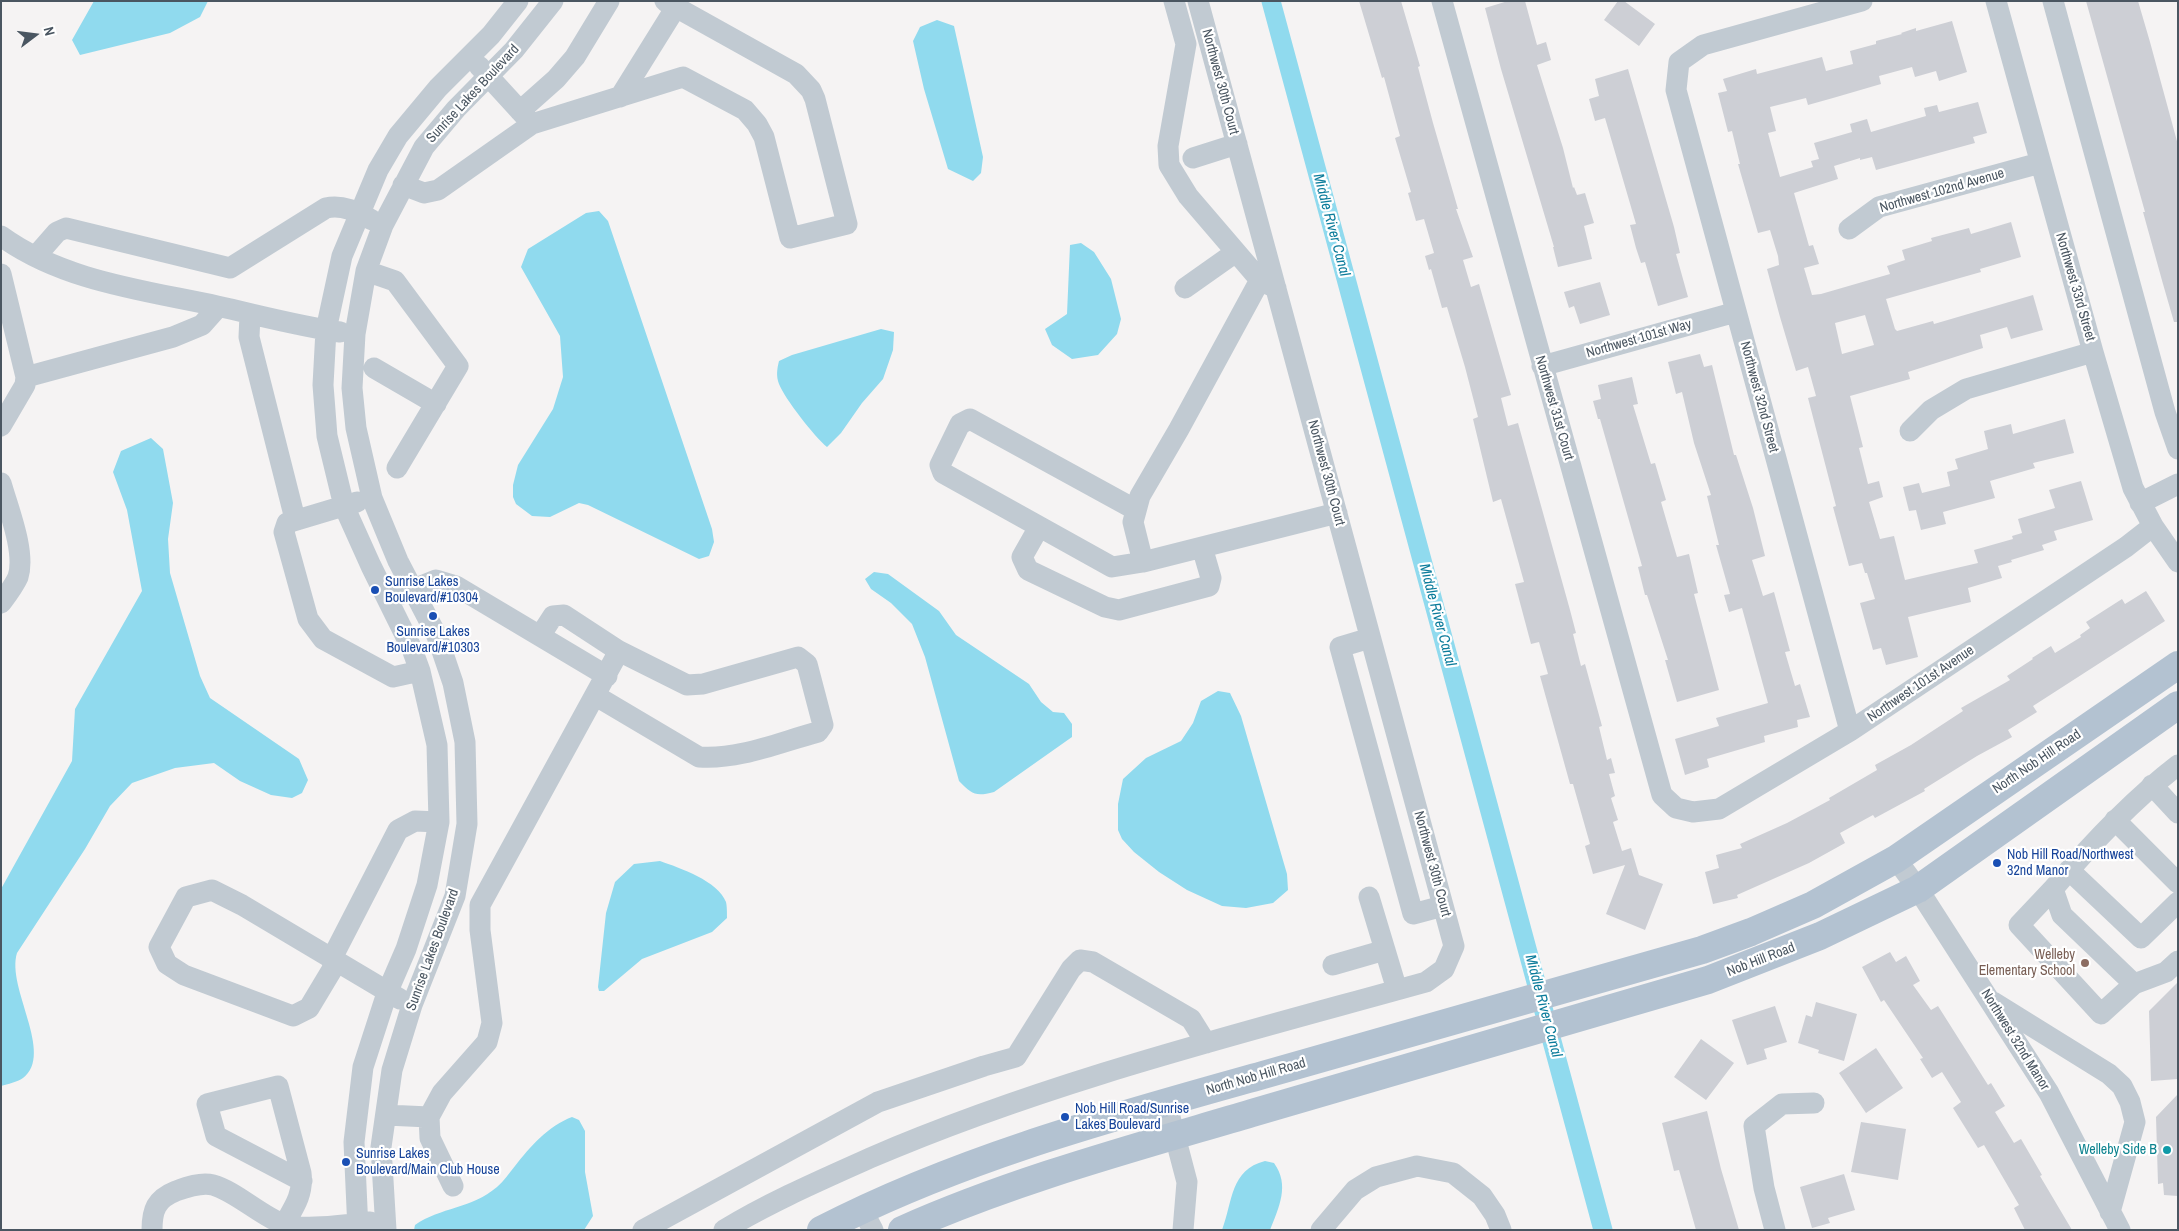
<!DOCTYPE html>
<style>
body{margin:0}
#map{position:relative;width:2179px;height:1231px;overflow:hidden;background:#f5f3f3;font-family:"Archivo Narrow",sans-serif}
canvas{display:block}
.frame{position:absolute;inset:0;border:2px solid #4a5661;pointer-events:none}
.north{position:absolute;left:10px;top:10px;width:50px;height:50px;-webkit-text-stroke:4px #fff;paint-order:stroke;rotate:75deg;font-size:14px;font-weight:700;line-height:20px;text-align:center;color:#4a5661}
.north::after{content:'';display:block;margin:auto;width:18px;height:22px;background:#4a5661;clip-path:polygon(50% 0,100% 100%,50% 72%,0 100%)}
</style>
<div id="map">
<canvas width="2179" height="1231"></canvas>
<div class="frame"></div>
<div class="north">N</div>
</div>
<script>
const g = document.querySelector('canvas').getContext('2d');
g.lineJoin = 'round';
function paint(path, color) { g.fillStyle = color; g.fill(path, 'evenodd'); }
function strokePath(path, color, width, dash) { g.strokeStyle = color; g.lineWidth = width; g.lineCap = dash ? 'butt' : 'round'; g.setLineDash(dash || []); g.stroke(path); }
function write(font, color, halo, rows, align = 'center') {
  g.font = font + ' "Archivo Narrow",sans-serif'; g.lineWidth = 4.5; g.setLineDash([]); g.textBaseline = 'middle'; g.strokeStyle = halo; g.fillStyle = color; for (const [text, x, y, turn = 0] of rows) {
    g.save(); g.translate(x, y); g.rotate((+turn || 0) * Math.PI / 180); g.textAlign = isNaN(turn) ? turn : align; if (halo) g.strokeText(text, 0, 0); g.fillText(text, 0, 0); g.restore();
  }
}
paint(new Path2D(`
 M94,1H208L200,17L170,33L80,55L72,40Z
 M937,20L954,26L983,157L981,173L973,181L948,169L924,89L913,41L920,27Z
 M599,211L608,221L712,529L714,542L709,556L699,559L588,505L579,503L550,517L532,516L516,504L513,497V485L518,465L553,409L563,377L560,336L521,267L528,249L586,213Z
 M1081,243L1094,252L1111,279L1121,319L1117,334L1098,355L1072,359L1052,345L1045,329L1067,314L1070,245Z
 M881,329L894,332L893,350L883,379L862,403L841,433L827,447C814,436 785,399 779,384C776,376 777,369 779,361L792,355Z
 M151,438L163,449L173,503L168,539L170,573L200,676L210,698L299,759L308,780L302,793L292,798L271,795L240,781L214,763L175,768L132,783L110,806L85,849L17,953C6,988 55,1054 23,1078C17,1082 8,1084 1,1086V889L72,761L75,709L142,591L127,510L113,472L121,451Z
 M874,572L888,574L939,611L956,635L1029,684L1041,702L1053,712L1064,713L1072,724V737L994,792C975,797 972,794 959,781L925,657L912,624L891,603L871,589L865,579Z
 M1218,691L1230,693L1241,716L1287,874L1288,890L1273,903L1246,908L1222,906L1187,890L1159,872L1134,852L1122,839L1118,830V804L1123,779L1146,758L1181,741L1193,723L1201,701Z
 M660,861C680,868 718,881 726,902C727,906 727,913 727,918L712,932L642,959L604,991H599L598,987L606,913L615,882L634,864Z
 M572,1117L579,1120L585,1131V1172L593,1216L584,1230H414L415,1225C441,1207 471,1209 497,1187C504,1181 509,1173 515,1166C530,1147 548,1126 572,1117Z
 M1265,1161L1274,1163C1290,1185 1279,1207 1270,1230H1222C1233,1201 1230,1170 1265,1161Z`), '#90daee');
strokePath(new Path2D(`
 M1271,1L1603,1230`), '#90daee', 19);
paint(new Path2D(`
 M1359,1H1401L1420,66L1418,67L1433,123L1458,209H1456L1473,257L1463,260L1471,287L1479,284L1511,395L1501,398L1508,426L1518,423L1570,610L1576,633L1573,634L1581,666L1585,664L1602,726L1599,727L1607,760L1611,758L1615,773L1609,774L1615,796L1611,798L1618,820L1613,822L1622,851L1631,848L1639,875L1663,884L1645,930L1606,914L1625,865L1593,874L1585,846L1590,844L1573,784H1570L1540,676L1548,674L1539,642L1531,644L1515,584L1524,582L1501,499L1493,502L1473,419L1478,417L1465,367L1447,307L1442,308L1431,269L1429,270L1425,256L1434,253L1424,219L1416,221L1408,193L1411,192L1395,138L1400,136L1384,77L1382,78Z
 M1508,1H1525L1537,45L1546,42L1551,60L1537,65L1563,148L1573,188L1574,187L1577,195L1585,193L1594,223L1584,226L1592,259L1558,267L1553,247H1554L1501,69L1485,8Z
 M1618,1H1624L1655,24L1639,46L1604,20Z
 M2086,1H2138L2150,42L2178,145V322H2174L2163,284L2143,212H2145Z
 M1952,21L1967,72L1939,81L1936,71L1915,77L1912,67L1879,76L1881,84L1833,98L1808,105L1806,98L1770,107L1776,131L1768,133L1780,177L1813,167L1811,161L1819,159L1814,143L1852,132L1850,124L1867,119L1871,132L1926,116L1924,108L1937,105L1939,112L1978,102L1987,133L1973,137L1975,143L1876,170L1872,157L1860,160V158L1834,166L1838,179L1794,193L1809,246L1813,245L1819,264L1804,268L1812,295L1821,294L1890,274L1887,266L1905,260L1902,250L1932,241L1931,238L1969,228L1971,234L2011,222L2021,257L1980,269L1981,272L1886,299L1895,329L1897,331L1933,321L1934,324L2033,295L2043,330L2011,339L2007,327L1980,335L1983,348L1908,372L1910,379L1850,396L1863,447L1859,448L1868,484L1879,481L1883,497L1869,502L1880,539L1894,536L1905,580L1978,563L1974,550L2013,539L2012,536L2022,533L2018,519L2055,508L2049,490L2081,481L2093,520L2054,531L2057,540L2042,545L2044,550L2011,560L2012,562L1998,566L2002,578L1968,588L1971,602L1908,617L1918,657L1886,665L1881,648L1873,650L1860,603L1875,599L1867,573H1865L1862,563L1849,566L1833,507L1836,506L1808,398L1816,396L1808,367L1796,371L1780,317L1767,269L1779,265L1778,256L1770,230L1758,233L1738,164H1740L1732,131L1728,132L1718,93L1727,91L1723,79L1756,69L1757,74L1822,57L1826,71L1853,64L1850,51L1876,44V41L1902,34L1901,33L1916,28V31ZM1865,315L1874,345L1842,354L1835,323Z
 M1628,69L1674,227L1680,253L1676,254L1688,297L1658,306L1645,262L1641,263L1636,248L1630,225L1636,224L1605,118L1595,121L1589,99L1599,96L1595,79Z
 M1600,282L1610,315L1580,324L1574,306L1569,308L1564,292Z
 M1700,354L1704,367L1712,365L1734,455H1736L1753,508L1765,556L1752,560L1763,596L1774,592L1790,651L1785,652L1795,686L1800,684L1810,717L1797,720L1798,727L1764,736L1765,742L1707,759L1709,767L1685,775L1675,739L1719,726L1716,718L1768,703L1742,608L1729,612L1724,595L1730,594L1716,545H1719L1707,496L1711,495L1694,443L1682,392L1676,394L1668,362Z
 M1632,377L1638,404L1633,405L1651,464L1655,463L1666,500L1661,502L1677,557L1689,554L1698,593L1694,594L1719,690L1677,702L1665,660H1668L1647,595H1645L1638,567L1642,566L1600,419H1598L1593,401L1601,399L1598,385Z
 M2065,419L2074,453L2033,463L2035,468L1990,481L1995,498L1943,512L1946,524L1921,530L1916,510L1909,511L1903,487L1919,483L1922,493L1950,486L1947,472L1958,469L1955,459L1988,449L1984,431L2011,424L2013,434Z
 M2146,591L2165,621L2033,706L2037,712L2008,730L2012,737L1977,756L1924,789L1925,791L1875,818L1873,815L1840,833L1845,843L1809,863L1737,895L1738,898L1713,904L1705,872L1719,868L1716,855L1742,848L1740,844L1787,823L1830,800L1829,798L1877,770L1875,765L1911,745L1963,711L1961,708L2010,680L2007,676L2033,659L2032,658L2051,646L2055,653L2081,637L2080,635L2090,628L2086,622L2122,599L2125,604Z
 M1890,952L1896,962L1906,956L1920,981L1913,985L1931,1010L1938,1006L1988,1085L1991,1083L2005,1106L1995,1112L2014,1143L2021,1139L2042,1175L2040,1176L2072,1230H2025L2014,1208L2019,1205L1984,1145L1978,1148L1953,1108L1961,1102L1942,1072L1932,1078L1920,1059L1923,1058L1884,1000L1881,1002L1862,967Z
 M2178,982V1079L2151,1081L2149,1011Z
 M1816,1002L1857,1014L1844,1061L1818,1053L1819,1050L1798,1043L1806,1015L1812,1017Z
 M1775,1006L1787,1042L1764,1049L1767,1059L1747,1065L1732,1020Z
 M1701,1039L1734,1063L1706,1100L1674,1077Z
 M1876,1048L1903,1088L1866,1113L1839,1073Z
 M2178,1094V1196L2164,1195L2163,1183L2158,1184L2156,1117Z
 M1707,1111L1721,1169L1739,1230H1696L1679,1170L1674,1171L1662,1123Z
 M1861,1122L1906,1129L1898,1180L1851,1172Z
 M1844,1174L1855,1210L1828,1218L1830,1223L1812,1228L1800,1187Z`), '#cdcfd5');
strokePath(new Path2D(`
 M1174,1L1186,44L1168,146L1169,165L1188,196L1260,280L1276,288
 M1442,1L1662,795L1676,808L1693,812L1719,809L1850,731L2126,547L2153,526
 M1996,1L2093,352L2133,488L2153,526L2178,562
 M2053,1L2165,412L2178,449
 M479,66L532,124L683,77L745,110L757,124L764,137L790,238L847,224L815,99L811,90L796,74L665,1
 M620,97L676,7
 M520,111L556,79L575,57L609,1
 M1193,158L1237,144
 M403,185L424,193L438,190L532,124
 M1849,229L1879,207L2040,163
 M1,236C63,281 143,290 217,306C258,315 298,326 340,332
 M36,256L57,232L66,228L230,268L326,208C342,204 358,212 372,220
 M366,271L395,281L458,366L397,468
 M1,274L26,377L25,385L1,426
 M1185,288L1236,252
 M250,315L249,337L295,519
 M1542,366L1736,312
 M374,368L436,404
 M26,377L173,337L202,325L218,307
 M1910,431L1931,410L1966,389L2093,352
 M1,483C8,508 26,552 18,577C14,586 7,595 1,603
 M357,502L287,523L284,532L308,619L323,639L393,677L420,671
 M2140,503L2178,484
 M1136,510L970,419L960,424L940,465L943,473L1112,567L1143,562L1337,513
 M1039,527L1022,557L1028,570L1105,607L1119,610L1209,586L1211,578L1202,547
 M1143,562L1133,522L1140,496L1179,429L1260,280
 M402,594L436,580L456,586L607,676
 M540,636L553,616L564,615L619,651L687,685L703,684L798,657L807,664L823,725L818,732C780,742 739,760 699,757L596,696
 M1370,638L1340,647L1413,914L1443,906
 M1850,731L1676,90L1679,62L1703,45L1862,1
 M2178,765C2131,801 2091,844 2053,889L2062,915L2134,984L2166,972L2178,961
 M2152,785L2178,813
 M2115,820L2178,883
 M1896,859L1918,889L2049,1093L2120,1230
 M2069,870L2141,938L2178,902
 M2053,889L2019,925L2101,1014L2134,984
 M1369,897L1397,990
 M331,960L398,830L415,821L439,822
 M336,963L309,1008L293,1016L184,975L167,964L159,947L186,897L212,890L242,905L400,999
 M1333,965L1385,950
 M1993,1002L2109,1074L2122,1086L2130,1102L2135,1122L2110,1212
 M1166,1102L1187,1182L1183,1230
 M386,1115L429,1117
 M453,1186L430,1138L429,1117L442,1093L487,1042L492,1023L480,930V905L619,651
 M862,1209L873,1230
 M152,1230C152,1210 156,1199 176,1191C187,1187 201,1182 213,1185C235,1191 261,1216 283,1224C303,1231 348,1225 370,1222
 M281,1230C292,1210 304,1196 301,1173L278,1086L207,1104L216,1136L302,1181
 M358,1230L354,1142L363,1067L387,993L406,949L427,885L439,822L437,745L420,671L412,649L371,566L344,506L327,436L323,385L326,330L342,256L378,170L398,136L438,88L491,35L518,1
 M386,1230L381,1147L392,1070L412,1005L455,896L467,824L465,742L453,683L437,636L398,561L372,498L356,428L352,388L355,334L366,271L383,225L424,147L456,109L514,50L553,1
 M643,1230L878,1102L984,1066L1016,1057L1071,969L1080,960L1093,962L1191,1019L1206,1043
 M724,1230C770,1202 821,1180 870,1158C1049,1081 1239,1034 1426,982L1444,969L1454,946L1198,1
 M1321,1230L1355,1190L1376,1177L1417,1166L1453,1173L1482,1196L1495,1215L1501,1230
 M1775,1230L1764,1188L1754,1126L1782,1104L1814,1103`), '#c1cad2', 21);
strokePath(new Path2D(`
 M821,1230C960,1158 1113,1117 1263,1075C1410,1034 1556,992 1702,950L1751,932L1813,905L1896,859L2178,665
 M902,1230C1014,1180 1134,1148 1252,1113C1404,1068 1556,1025 1708,980L1820,936L1918,889L2178,705`), '#b3c2d1', 28);
for (const [x, y, r, color] of [
 [375,590,5,"#1a4fb4"],
 [433,616,5,"#1a4fb4"],
 [1997,863,5,"#1a4fb4"],
 [2085,963,5,"#8d6e63"],
 [1065,1117,5,"#1a4fb4"],
 [2167,1150,5,"#0f9aa8"],
 [346,1162,5,"#1a4fb4"]
]) { const dot = new Path2D(); dot.arc(x, y, r, 0, 2 * Math.PI); g.fillStyle = color; g.fill(dot); strokePath(dot, '#fff', 2); }
write('14px', '#4a5661', '#fff', [
 ["Northwest 30th Court",1220,82,75],
 ["Sunrise Lakes Boulevard",473,94,-47],
 ["Northwest 102nd Avenue",1942,191,-16],
 ["Northwest 33rd Street",2075,287,74],
 ["Northwest 101st Way",1639,339,-16],
 ["Northwest 32nd Street",1759,397,75],
 ["Northwest 31st Court",1554,408,74],
 ["Northwest 30th Court",1326,473,75],
 ["Northwest 101st Avenue",1921,684,-34],
 ["North Nob Hill Road",2037,762,-34],
 ["Northwest 30th Court",1432,864,75],
 ["Sunrise Lakes Boulevard",433,950,-70],
 ["Nob Hill Road",1761,960,-21],
 ["Northwest 32nd Manor",2015,1040,58],
 ["North Nob Hill Road",1256,1077,-16]
]);
write('14px', '#164399', '#fff', [
 ["Sunrise Lakes",385,582],
 ["Boulevard/#10304",385,598],
 ["Sunrise Lakes",433,632,"center"],
 ["Boulevard/#10303",433,648,"center"],
 ["Nob Hill Road/Northwest",2007,855],
 ["32nd Manor",2007,871],
 ["Nob Hill Road/Sunrise",1075,1109],
 ["Lakes Boulevard",1075,1125],
 ["Sunrise Lakes",356,1154],
 ["Boulevard/Main Club House",356,1170]
], 'left');
write('14px', '#785e54', '#fff', [
 ["Welleby",2075,955],
 ["Elementary School",2075,971]
], 'right');
write('14px', '#0d838f', '#fff', [
 ["Welleby Side B",2157,1150]
], 'right');
write('italic 15px', '#0c7c9b', '#fff', [
 ["Middle River Canal",1331,225,75],
 ["Middle River Canal",1437,615,75],
 ["Middle River Canal",1543,1006,75]
]);
</script>
